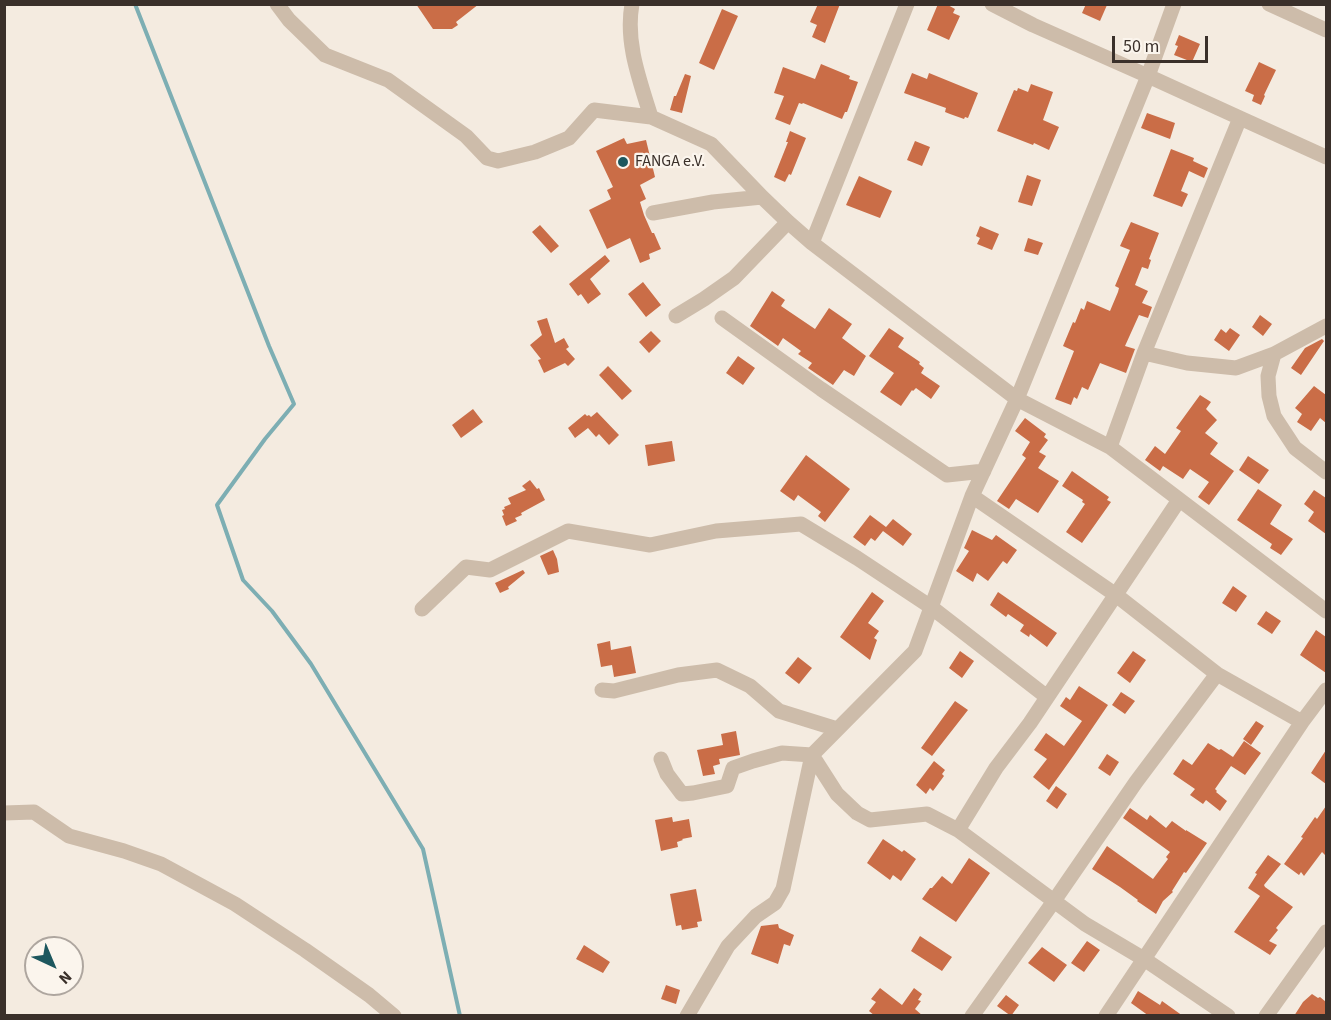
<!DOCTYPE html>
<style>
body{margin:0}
#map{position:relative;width:1331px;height:1020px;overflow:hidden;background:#f4ebe0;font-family:"Source Sans 3",sans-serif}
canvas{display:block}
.frame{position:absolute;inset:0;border:6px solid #3a302a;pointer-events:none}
.north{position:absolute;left:24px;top:936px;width:60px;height:60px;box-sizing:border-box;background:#fbf5ed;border:2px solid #aea69f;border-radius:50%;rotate:136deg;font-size:16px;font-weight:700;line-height:24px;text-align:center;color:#3a302a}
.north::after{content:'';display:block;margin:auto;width:21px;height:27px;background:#1d575e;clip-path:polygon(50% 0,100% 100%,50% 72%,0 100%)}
.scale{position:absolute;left:1112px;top:36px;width:96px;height:27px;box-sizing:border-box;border:3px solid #3a302a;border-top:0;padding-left:8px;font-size:18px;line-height:21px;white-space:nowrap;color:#3a302a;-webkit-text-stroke:4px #fbf5ed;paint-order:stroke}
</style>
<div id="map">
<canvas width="1331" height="1020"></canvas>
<div class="frame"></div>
<div class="north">N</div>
<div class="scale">50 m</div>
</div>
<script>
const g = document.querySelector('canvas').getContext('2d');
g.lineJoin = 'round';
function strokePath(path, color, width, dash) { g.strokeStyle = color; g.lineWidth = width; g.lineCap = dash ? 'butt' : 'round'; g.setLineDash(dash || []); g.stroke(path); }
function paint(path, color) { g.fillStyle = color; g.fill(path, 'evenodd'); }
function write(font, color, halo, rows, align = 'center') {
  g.font = font + ' "Source Sans 3",sans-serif'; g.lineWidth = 4.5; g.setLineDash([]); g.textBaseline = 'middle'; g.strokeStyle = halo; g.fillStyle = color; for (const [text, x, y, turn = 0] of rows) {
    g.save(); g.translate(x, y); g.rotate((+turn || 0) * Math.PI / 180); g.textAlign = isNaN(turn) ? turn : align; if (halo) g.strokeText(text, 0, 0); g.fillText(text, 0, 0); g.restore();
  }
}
strokePath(new Path2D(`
 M135,4L269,346L294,404L265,439L217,505L243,580L272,611L311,664L423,849L460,1016`), '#7daeb3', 4);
paint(new Path2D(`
 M416,4H479L456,22L458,25L452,29H433Z
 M818,4H840L825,43L812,37L817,25L810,22Z
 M938,4H946L955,9L953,13L960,16L949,40L927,30Z
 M1086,4L1107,5L1100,21L1082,13Z
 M722,9L738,16L714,70L699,63Z
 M1179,35L1200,44L1192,62L1174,55L1178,46L1175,45Z
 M1259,62L1276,70L1264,95L1265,96L1261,105L1252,101L1254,95L1245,91Z
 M821,64L850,76L849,79L858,82L847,112H845L842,119L803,103L802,104L799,103L790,125L775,119L784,96L774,93L783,67L815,79Z
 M912,73L927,79L929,73L978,93L968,118L965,117L964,119L950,114L945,112L946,108L904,93Z
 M685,74L691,76L682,113L670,110L674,96H676Z
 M1031,84L1053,92L1043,120L1059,127L1049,150L1034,143L1033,145L997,131L1014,90L1017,91L1018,88L1028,92Z
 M1147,113L1175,123L1170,139L1141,128Z
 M790,131L806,138L791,175L789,174L785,182L774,177L788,142H786Z
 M624,138L627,144L646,140L655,177L640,185L646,199L640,202L644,215L652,233H654L661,249L649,254L650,259L640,263L630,238L607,249L589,210L611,199L607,190L613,187L596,151Z
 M915,141L930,147L922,166L907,160Z
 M1171,149L1194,158L1193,161L1208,168L1204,178L1189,171L1181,191L1188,194L1182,207L1153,196Z
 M1027,175L1041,180L1032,206L1018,202Z
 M859,176L892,191L880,218L846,205Z
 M1131,222L1159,233L1149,259L1151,260L1148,269L1142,267L1135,285L1148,291L1142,303L1152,307L1148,318L1139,315L1125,346L1135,349L1126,373L1100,363L1088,390L1082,387L1077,399L1074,397L1071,405L1055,399L1074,351L1063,346L1073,322L1075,323L1081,308L1084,310L1087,301L1110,311L1118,292L1119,288L1115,286L1130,250L1120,246Z
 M540,225L559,246L551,253L532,232Z
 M980,226L999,234L992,250L977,244L980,238L976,236Z
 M1028,238L1043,243L1038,255L1024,251Z
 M605,255L610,261L590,279L601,294L588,304L581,294L578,296L569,284Z
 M643,282L661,305L646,317L628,294Z
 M772,291L785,300L781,306L815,329L829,308L852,324L842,338L866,356L854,376L844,370L833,385L808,368L812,363L798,354L801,351L783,338L778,346L750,326Z
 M1260,315L1272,324L1263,336L1252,327Z
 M547,318L555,343L564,338L569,347L566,349L575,359L568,366L565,363L544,373L538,360L541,359L530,345L542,335L537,321Z
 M889,328L904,338L898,347L920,362L919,364L924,368L921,373L940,386L931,399L916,388L913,391L912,390L901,406L880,392L894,373L869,356Z
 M1230,328L1240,335L1229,351L1214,340L1221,329L1226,333Z
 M651,331L661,341L649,353L639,342Z
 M1322,339L1324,341L1301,375L1291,368L1305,348Z
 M738,356L755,368L743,385L726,373Z
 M608,366L632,391L622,400L599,375Z
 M1314,386L1326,395V423L1320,418L1311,431L1297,422L1302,414L1295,408Z
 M1200,395L1211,402L1206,409L1217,420L1205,433L1218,443L1210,454L1234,471L1209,505L1198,497L1209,482L1190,469L1183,479L1163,466L1160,471L1145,460L1155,446L1165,454L1181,431L1176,428Z
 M473,409L483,422L461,438L452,425Z
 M597,412L619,435L609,445L599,434L596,437L588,428L575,438L568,428L585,414L587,416L589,415L591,417Z
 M1025,418L1046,434L1044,437L1048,440L1039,452L1046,456L1038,468L1059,481L1038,513L1016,499L1009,509L997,501L1026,458L1022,455L1030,442L1015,431Z
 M672,441L675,461L648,466L645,445Z
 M806,455L850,489L825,522L818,516L821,512L798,495L794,501L780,491Z
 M1248,456L1269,470L1259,484L1239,470Z
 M1072,471L1109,497L1107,500L1111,502L1082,543L1066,532L1085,504L1082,502L1083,500L1062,486Z
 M530,480L537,489L539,488L545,500L521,513L522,515L515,518L517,521L506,526L502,516L504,515L502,510L505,509L504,507L511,504L508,498L526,490L522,486Z
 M1258,489L1282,505L1270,524L1293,539L1281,555L1270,548L1272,544L1237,520Z
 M1314,490L1326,498V534L1308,521L1314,512L1304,504Z
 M870,515L886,527L893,519L912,534L903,546L883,531L875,541L871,538L865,546L853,537Z
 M972,530L992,540L996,535L1017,550L1007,564L1003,561L988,581L977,573L973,582L956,571L969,551L964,548Z
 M553,550L557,559L559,572L548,575L540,556Z
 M523,570L525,573L508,587L509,589L500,593L495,583Z
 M1233,586L1247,596L1236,612L1222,603Z
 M872,592L884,601L868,623L879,631L874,638L877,640L870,660L840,637Z
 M998,592L1057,633L1047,647L1030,634L1029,637L1020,631L1024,625L1008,614L1006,617L990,605Z
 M1266,611L1281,621L1272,634L1257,624Z
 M1316,630L1326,637V673L1300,655Z
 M610,641L611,650L631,646L636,673L614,677L612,665L601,667L597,644Z
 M960,651L974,661L962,678L949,668Z
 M1133,651L1146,660L1130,683L1117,673Z
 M798,657L812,668L799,684L785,673Z
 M1079,686L1108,705L1074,755L1049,790L1033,777L1047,759L1034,750L1046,733L1064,746L1082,721L1060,706L1066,697L1070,700Z
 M1121,692L1135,701L1125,714L1112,705Z
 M955,701L968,710L932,756L921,748Z
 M1256,721L1264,726L1251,745L1243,739Z
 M736,731L740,755L719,759L720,764L713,766L715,774L703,776L697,750L723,745L721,734Z
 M1244,741L1261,753L1245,775L1231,766L1215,789L1217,791L1216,792L1227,801L1220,811L1206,800L1203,804L1190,795L1195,789L1173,774L1183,759L1192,765L1208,743L1219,750L1221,749L1233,757Z
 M1326,750V784L1311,773Z
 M1107,754L1119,762L1110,776L1098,768Z
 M934,761L945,770L942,774L944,776L933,791L930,788L926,794L916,785Z
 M1056,786L1067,794L1057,809L1046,801Z
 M1326,806V856L1322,852L1304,876L1301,872L1299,875L1284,864L1303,838L1301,837L1315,817L1317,819Z
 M1130,808L1147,820L1150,815L1166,828L1172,821L1186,831V830L1207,843L1186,873L1184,872L1172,891L1173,892L1163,901L1156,914L1137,901L1138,900L1120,887L1092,869L1107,846L1153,879L1168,859L1166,857L1170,852L1123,818Z
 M672,817L673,822L689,819L692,837L682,839L683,840L677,842L678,847L661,851L655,820Z
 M883,839L902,852L904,850L916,859L901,881L893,875L890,880L867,863Z
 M1268,855L1281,864L1264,885L1265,887L1293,907L1276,928L1278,930L1269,941L1277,945L1270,955L1234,932L1260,896L1248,888L1257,874L1255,873Z
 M969,858L990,873L956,922L922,899L930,888H932L942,876L952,884Z
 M696,889L702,921L697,922L698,927L682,930L681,925L676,926L670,894Z
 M778,924L779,928L794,935L790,946L784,944L778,964L751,954L761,926Z
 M920,936L952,957L942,971L911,951Z
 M1087,941L1100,950L1084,972L1071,963Z
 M584,945L610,962L603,973L576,959Z
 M1042,947L1067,965L1054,982L1028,963Z
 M666,985L680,990L676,1004L661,999Z
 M880,988L902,1005L914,988L922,994L918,1000L921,1001L915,1009L923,1016H875L869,1011L876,1002L871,999Z
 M1138,991L1160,1005L1162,1001L1183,1016H1149L1131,1003Z
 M1312,994L1318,998L1320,997L1326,1002V1016H1294L1303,1002Z
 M1006,995L1019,1005L1011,1016L997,1006Z`), '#ca6d47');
strokePath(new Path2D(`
 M277,4L289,20L325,55L388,80L466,136L487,158L498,161L535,152L569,138L594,110L651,117L711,144L762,197L713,202L653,213
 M632,4C625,43 640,81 651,117
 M992,4L1033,25L1148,76L1174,4
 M1269,4L1326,30
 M1326,157L1240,118L1144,353L1110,447L1326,611
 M762,197L788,222L812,243L1017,399L1110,447
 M812,243L907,4
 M676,316L704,299L734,278L788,222
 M722,318L821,389L947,475L984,471
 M1144,353L1187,363L1236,368L1274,354L1326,326
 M1274,354L1268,376L1269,396L1274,416L1295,448L1326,472
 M972,496L1116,595L1217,674
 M422,609L466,567L490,570L568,531L650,545L716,531L801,524L857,558L931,607L1047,697
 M602,690L614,691L678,675L717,670L750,686L779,711L837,729
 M661,759L667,774L682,794L693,793L727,786L733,768L753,761L782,753L812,755L837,794L857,813L870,820L927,814L958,830L1085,924L1144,959L1228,1016
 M4,813L34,812L69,836L124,851L161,864L235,904L305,950L369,995L394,1016
 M958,830L996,768L1030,723L1179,500
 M687,1016L728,946L756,916L775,903L783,889L812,755L915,651L972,496L1017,399L1148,76L1240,118
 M972,1016L1054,901L1136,782L1217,674L1302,722
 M1106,1016L1302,722L1326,690
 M1266,1016L1326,932`), '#cdbcaa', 15);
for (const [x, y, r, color] of [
 [623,162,6,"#1d575e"]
]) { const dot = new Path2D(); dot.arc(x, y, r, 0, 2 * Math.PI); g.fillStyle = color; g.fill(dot); strokePath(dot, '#fbf5ed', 2); }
write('16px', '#3a302a', '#fbf5ed', [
 ["FANGA e.V.",635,162]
], 'left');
</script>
